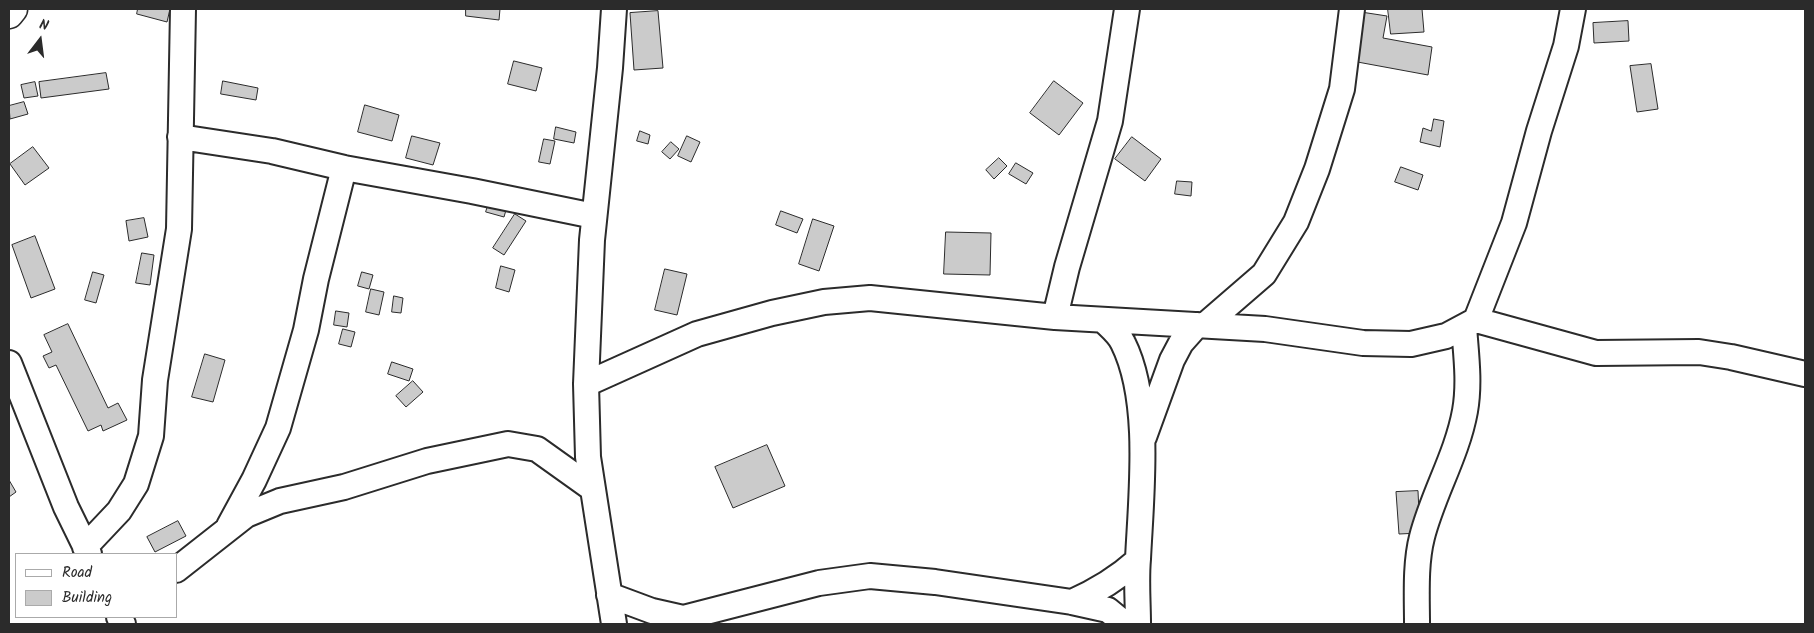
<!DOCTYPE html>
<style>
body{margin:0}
#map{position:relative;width:1814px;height:633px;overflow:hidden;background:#fff;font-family:Kalam,sans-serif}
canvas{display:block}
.frame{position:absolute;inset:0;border:10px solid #2b2b2b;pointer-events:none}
.legend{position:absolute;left:15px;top:553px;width:162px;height:65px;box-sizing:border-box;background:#fff;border:1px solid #aaa;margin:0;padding:6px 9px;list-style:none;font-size:15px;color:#2b2b2b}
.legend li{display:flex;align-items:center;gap:10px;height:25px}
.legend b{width:25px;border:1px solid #aaa}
.north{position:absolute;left:15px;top:15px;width:50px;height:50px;-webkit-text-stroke:4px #fff;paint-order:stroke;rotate:15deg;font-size:14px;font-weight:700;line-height:20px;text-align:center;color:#2b2b2b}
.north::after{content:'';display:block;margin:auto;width:18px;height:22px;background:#2b2b2b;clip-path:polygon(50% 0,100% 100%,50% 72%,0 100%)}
</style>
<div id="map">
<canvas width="1814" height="633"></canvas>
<div class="frame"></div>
<ul class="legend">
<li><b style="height:6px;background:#fff"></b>Road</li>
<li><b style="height:14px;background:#cbcbcb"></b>Building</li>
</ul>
<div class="north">N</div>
</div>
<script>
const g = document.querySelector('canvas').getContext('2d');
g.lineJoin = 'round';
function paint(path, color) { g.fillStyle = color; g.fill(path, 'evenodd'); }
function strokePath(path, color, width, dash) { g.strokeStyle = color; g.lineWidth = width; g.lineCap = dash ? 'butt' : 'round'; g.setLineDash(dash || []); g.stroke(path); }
const building = new Path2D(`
 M138,9H170L167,22L137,14Z
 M466,9H500L499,20L466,16Z
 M1388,9H1422L1424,32L1391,34Z
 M658,11L663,68L634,70L630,13Z
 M1361,12L1387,16L1383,38L1432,47L1428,75L1352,61Z
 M1628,21L1629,41L1594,43L1593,23Z
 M514,61L542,68L536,91L508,84Z
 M1651,64L1658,109L1637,112L1630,66Z
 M106,73L109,89L41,98L39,82Z
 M223,81L258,88L256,100L221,94Z
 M1054,81L1083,103L1059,135L1030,113Z
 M35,82L38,96L24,98L21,85Z
 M24,102L28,114L10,119L9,106Z
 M365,105L399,115L392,141L358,132Z
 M1434,119L1444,121L1440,147L1420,142L1423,128L1431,131Z
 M556,127L576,132L574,143L554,139Z
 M640,131L650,135L648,144L637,141Z
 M412,136L440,143L433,165L406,158Z
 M687,136L700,142L691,162L678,156Z
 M1132,137L1161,159L1145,181L1115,159Z
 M544,139L555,141L550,164L539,162Z
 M671,142L679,149L670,159L662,152Z
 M33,147L49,168L25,185L10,164Z
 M999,158L1007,166L994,179L986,170Z
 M1016,163L1033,173L1026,184L1009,174Z
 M1401,167L1423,175L1418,190L1395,182Z
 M1177,181L1192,182L1191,196L1175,194Z
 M490,199L508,203L504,217L486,212Z
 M781,211L803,219L797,233L776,225Z
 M515,214L526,221L504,255L493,248Z
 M144,218L148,237L129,241L126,221Z
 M813,219L834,226L819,271L799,264Z
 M946,232L991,233L990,275L944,274Z
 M35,236L55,289L31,298L12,245Z
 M142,253L154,255L150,285L136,283Z
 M501,266L515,270L509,292L496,288Z
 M665,269L687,274L677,315L655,310Z
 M93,272L104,275L96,303L85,300Z
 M362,272L373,275L369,289L358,286Z
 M371,289L384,292L379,315L366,312Z
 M394,296L403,298L401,313L392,312Z
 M336,311L349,313L347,327L334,325Z
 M68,324L108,408L118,403L127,420L103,431L101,425L88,431L56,365L49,368L43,356L52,352L44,335Z
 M343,329L355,332L351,347L339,344Z
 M205,354L225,360L213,402L192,397Z
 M392,362L413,369L409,381L388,374Z
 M413,381L423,392L406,407L396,396Z
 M767,445L785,486L733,508L715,467Z
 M9,480L16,492L9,497Z
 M1418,491L1420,533L1399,534L1396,492Z
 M178,521L186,536L155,552L147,537Z`);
paint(building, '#cbcbcb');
strokePath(building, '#2b2b2b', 1);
const street = new Path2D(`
 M180,137L272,151L344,168L472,191L594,216
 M1055,317L1067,267L1110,121L1127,9
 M1103,320C1110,327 1119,334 1123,343C1152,401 1141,495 1138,559C1136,581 1138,602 1138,624
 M1476,320L1514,223L1539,131L1566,46L1573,9
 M1205,325L1264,274L1296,222L1317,169L1342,89L1352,9
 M9,363L66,507L89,554
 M586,384L697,334L772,313L824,302L870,298L1055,317L1265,329L1363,343L1411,344L1446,336L1476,320L1596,353L1699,352L1731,357L1805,374
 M1144,437L1172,360L1181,343L1197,325
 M229,526L254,480L278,428L306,330L316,279L344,168
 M85,547L119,511L136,484L151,436L155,380L179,229L183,9
 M176,570L246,515L280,501L344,487L427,461L508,444L537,449L593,489
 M609,595L652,611L683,618L819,583L870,576L935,582L1072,602L1108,610L1125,624
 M1072,602C1097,591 1117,579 1137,561
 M119,617L123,624
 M614,624L588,457L586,384L592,240L610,68L614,9
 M1417,624C1417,597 1415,564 1422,537C1433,494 1457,455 1465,411C1470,383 1466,354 1464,327`);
const secondary = new Path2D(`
 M9,14L13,9`);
strokePath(street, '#2b2b2b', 28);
strokePath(secondary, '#2b2b2b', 31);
strokePath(street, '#fff', 24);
strokePath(secondary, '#fff', 28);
</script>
